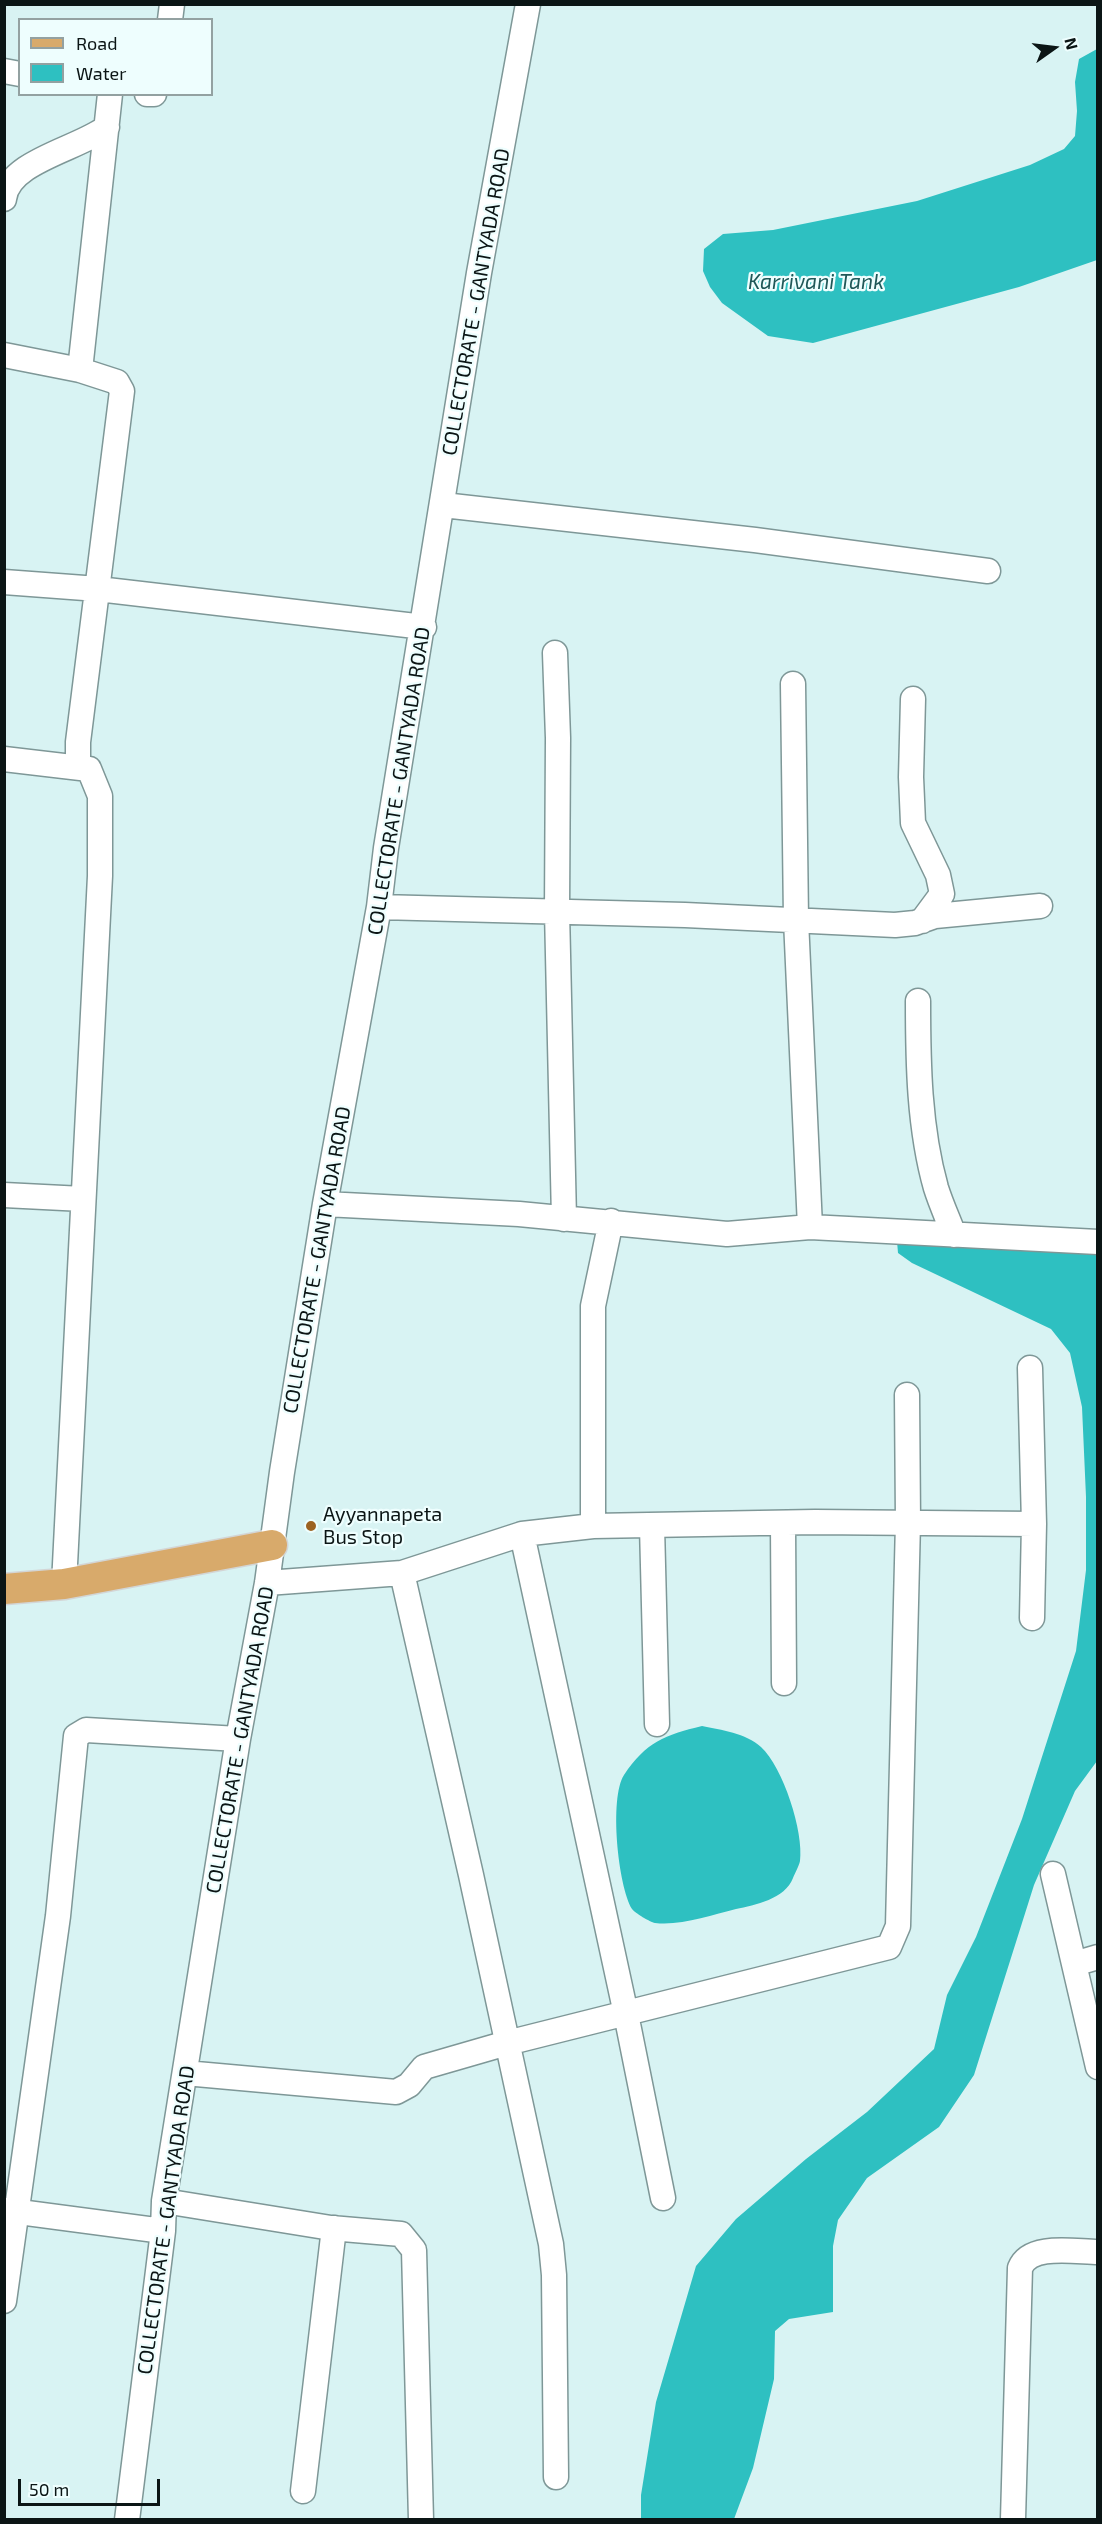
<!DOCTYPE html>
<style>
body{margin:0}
#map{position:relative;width:1102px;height:2524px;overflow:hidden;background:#d8f3f3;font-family:"Exo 2",sans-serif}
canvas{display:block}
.frame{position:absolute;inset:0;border:6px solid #0b1515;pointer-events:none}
.legend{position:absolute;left:18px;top:18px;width:195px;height:78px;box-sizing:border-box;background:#eefefe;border:2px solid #93a1a1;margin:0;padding:8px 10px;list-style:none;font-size:18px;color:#0b1515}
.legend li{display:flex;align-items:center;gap:12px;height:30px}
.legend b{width:30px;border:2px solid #93a1a1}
.north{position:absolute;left:1024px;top:18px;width:60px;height:60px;-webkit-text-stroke:4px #eefefe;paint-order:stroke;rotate:76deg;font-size:16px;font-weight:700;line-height:24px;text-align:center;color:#0b1515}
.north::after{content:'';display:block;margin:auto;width:21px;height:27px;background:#0b1515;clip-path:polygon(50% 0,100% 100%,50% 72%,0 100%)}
.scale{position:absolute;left:18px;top:2479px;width:142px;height:27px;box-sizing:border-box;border:3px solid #0b1515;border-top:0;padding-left:8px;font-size:18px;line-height:21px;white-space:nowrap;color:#0b1515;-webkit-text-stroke:4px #eefefe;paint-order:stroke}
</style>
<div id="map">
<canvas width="1102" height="2524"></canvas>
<div class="frame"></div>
<ul class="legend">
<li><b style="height:8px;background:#d8aa6b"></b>Road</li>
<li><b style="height:16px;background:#2ec0c1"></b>Water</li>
</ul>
<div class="north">N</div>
<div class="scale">50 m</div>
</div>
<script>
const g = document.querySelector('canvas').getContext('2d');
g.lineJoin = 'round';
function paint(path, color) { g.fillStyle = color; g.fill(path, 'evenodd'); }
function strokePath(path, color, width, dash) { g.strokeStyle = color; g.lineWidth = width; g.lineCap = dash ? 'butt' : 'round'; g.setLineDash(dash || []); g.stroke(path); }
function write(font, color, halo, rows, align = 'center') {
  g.font = font + ' "Exo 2",sans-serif'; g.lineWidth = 4.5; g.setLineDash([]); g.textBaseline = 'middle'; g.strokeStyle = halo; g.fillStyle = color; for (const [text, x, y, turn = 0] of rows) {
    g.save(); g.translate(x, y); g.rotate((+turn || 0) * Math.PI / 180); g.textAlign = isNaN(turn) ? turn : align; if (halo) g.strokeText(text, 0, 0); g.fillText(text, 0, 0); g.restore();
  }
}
paint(new Path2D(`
 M1097,49V260L1019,287L813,343L768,336L722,303L710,287L703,271L704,249L723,234L773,230L917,201L1030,165L1064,149L1075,136L1077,111L1075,82L1079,59Z
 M897,1241L1097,1253V1761L1075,1791L1034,1885L974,2075L939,2127L867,2178L838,2220L833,2246V2312L789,2319L775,2331L774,2379L753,2468L734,2519L641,2520V2495L656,2402L696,2266L736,2219L806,2159L867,2112L934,2049L947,1995L976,1937L1022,1819L1076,1651L1086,1570V1497L1082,1407L1070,1353L1051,1329L912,1263L898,1253Z
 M702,1726C721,1730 746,1733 761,1747C783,1767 804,1832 800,1861C799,1866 795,1873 793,1878C785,1899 755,1905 736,1909C711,1915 681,1926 655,1923C650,1922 635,1913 632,1909C618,1886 609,1798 624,1775C646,1742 665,1735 702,1726Z`), '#2ec0c1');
const minor = new Path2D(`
 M170,20L172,4
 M4,71L20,74
 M147,94H154
 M4,199C8,161 79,149 107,127
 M4,355L80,370L117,382L122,391L78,742V767
 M80,370L110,94
 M443,505L755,540L988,571
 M4,582L98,589L424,627
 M555,653L558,738L557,911L564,1219
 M793,684L796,920L810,1227
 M913,699L911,777L913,823L938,875L942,894L922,921
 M4,759L89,769L100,796V876L64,1584
 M379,907L685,915L895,925L915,923L935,916L1040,906
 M918,1001C918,1063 919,1128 936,1188C941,1204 948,1219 954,1235
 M4,1195L83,1199
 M325,1204L519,1214L727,1234L810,1227L1098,1242
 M1030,1368L1034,1524L1032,1618
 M783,1525L784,1683
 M593,1526V1306L611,1221
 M652,1526L657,1724
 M522,1534L626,2014L663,2198
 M402,1573L471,1875L551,2244L554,2275L556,2477
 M267,1583L402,1573L522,1534L593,1526L815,1522L1034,1524
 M1053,1874L1098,2067
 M1074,1964L1098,1957
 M185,2073L396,2092L409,2085L424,2067L507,2043L889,1947L898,1926L908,1522L907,1395
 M164,2201L331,2228L401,2234L414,2250L421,2520
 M4,2210L163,2231
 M4,2301L58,1916L76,1736L86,1730L238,1739
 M303,2491L334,2228
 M1013,2519L1020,2268C1030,2243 1075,2252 1098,2252
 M127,2520L163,2231L164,2201L238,1739L267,1583L282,1472L325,1204L379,907L386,848L479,273L528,4`);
const major = new Path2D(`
 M4,1589L64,1584L272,1545`);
strokePath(minor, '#7e9797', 27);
strokePath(major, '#d3d5d5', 33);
strokePath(minor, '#fff', 24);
strokePath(major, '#d8aa6b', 30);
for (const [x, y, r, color] of [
 [311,1526,6,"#9c6221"]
]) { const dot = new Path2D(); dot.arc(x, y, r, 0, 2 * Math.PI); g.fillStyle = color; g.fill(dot); strokePath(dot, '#eefefe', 2); }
write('20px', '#0b1515', '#eefefe', [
 ["COLLECTORATE - GANTYADA ROAD",476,302,-80],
 ["COLLECTORATE - GANTYADA ROAD",399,781,-81],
 ["COLLECTORATE - GANTYADA ROAD",317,1260,-80],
 ["COLLECTORATE - GANTYADA ROAD",240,1740,-80],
 ["COLLECTORATE - GANTYADA ROAD",166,2220,-82]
]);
write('20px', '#0b1515', '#eefefe', [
 ["Ayyannapeta",323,1514],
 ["Bus Stop",323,1537]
], 'left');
write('italic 21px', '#1f5858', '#eefefe', [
 ["Karrivani Tank",816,282]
]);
</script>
